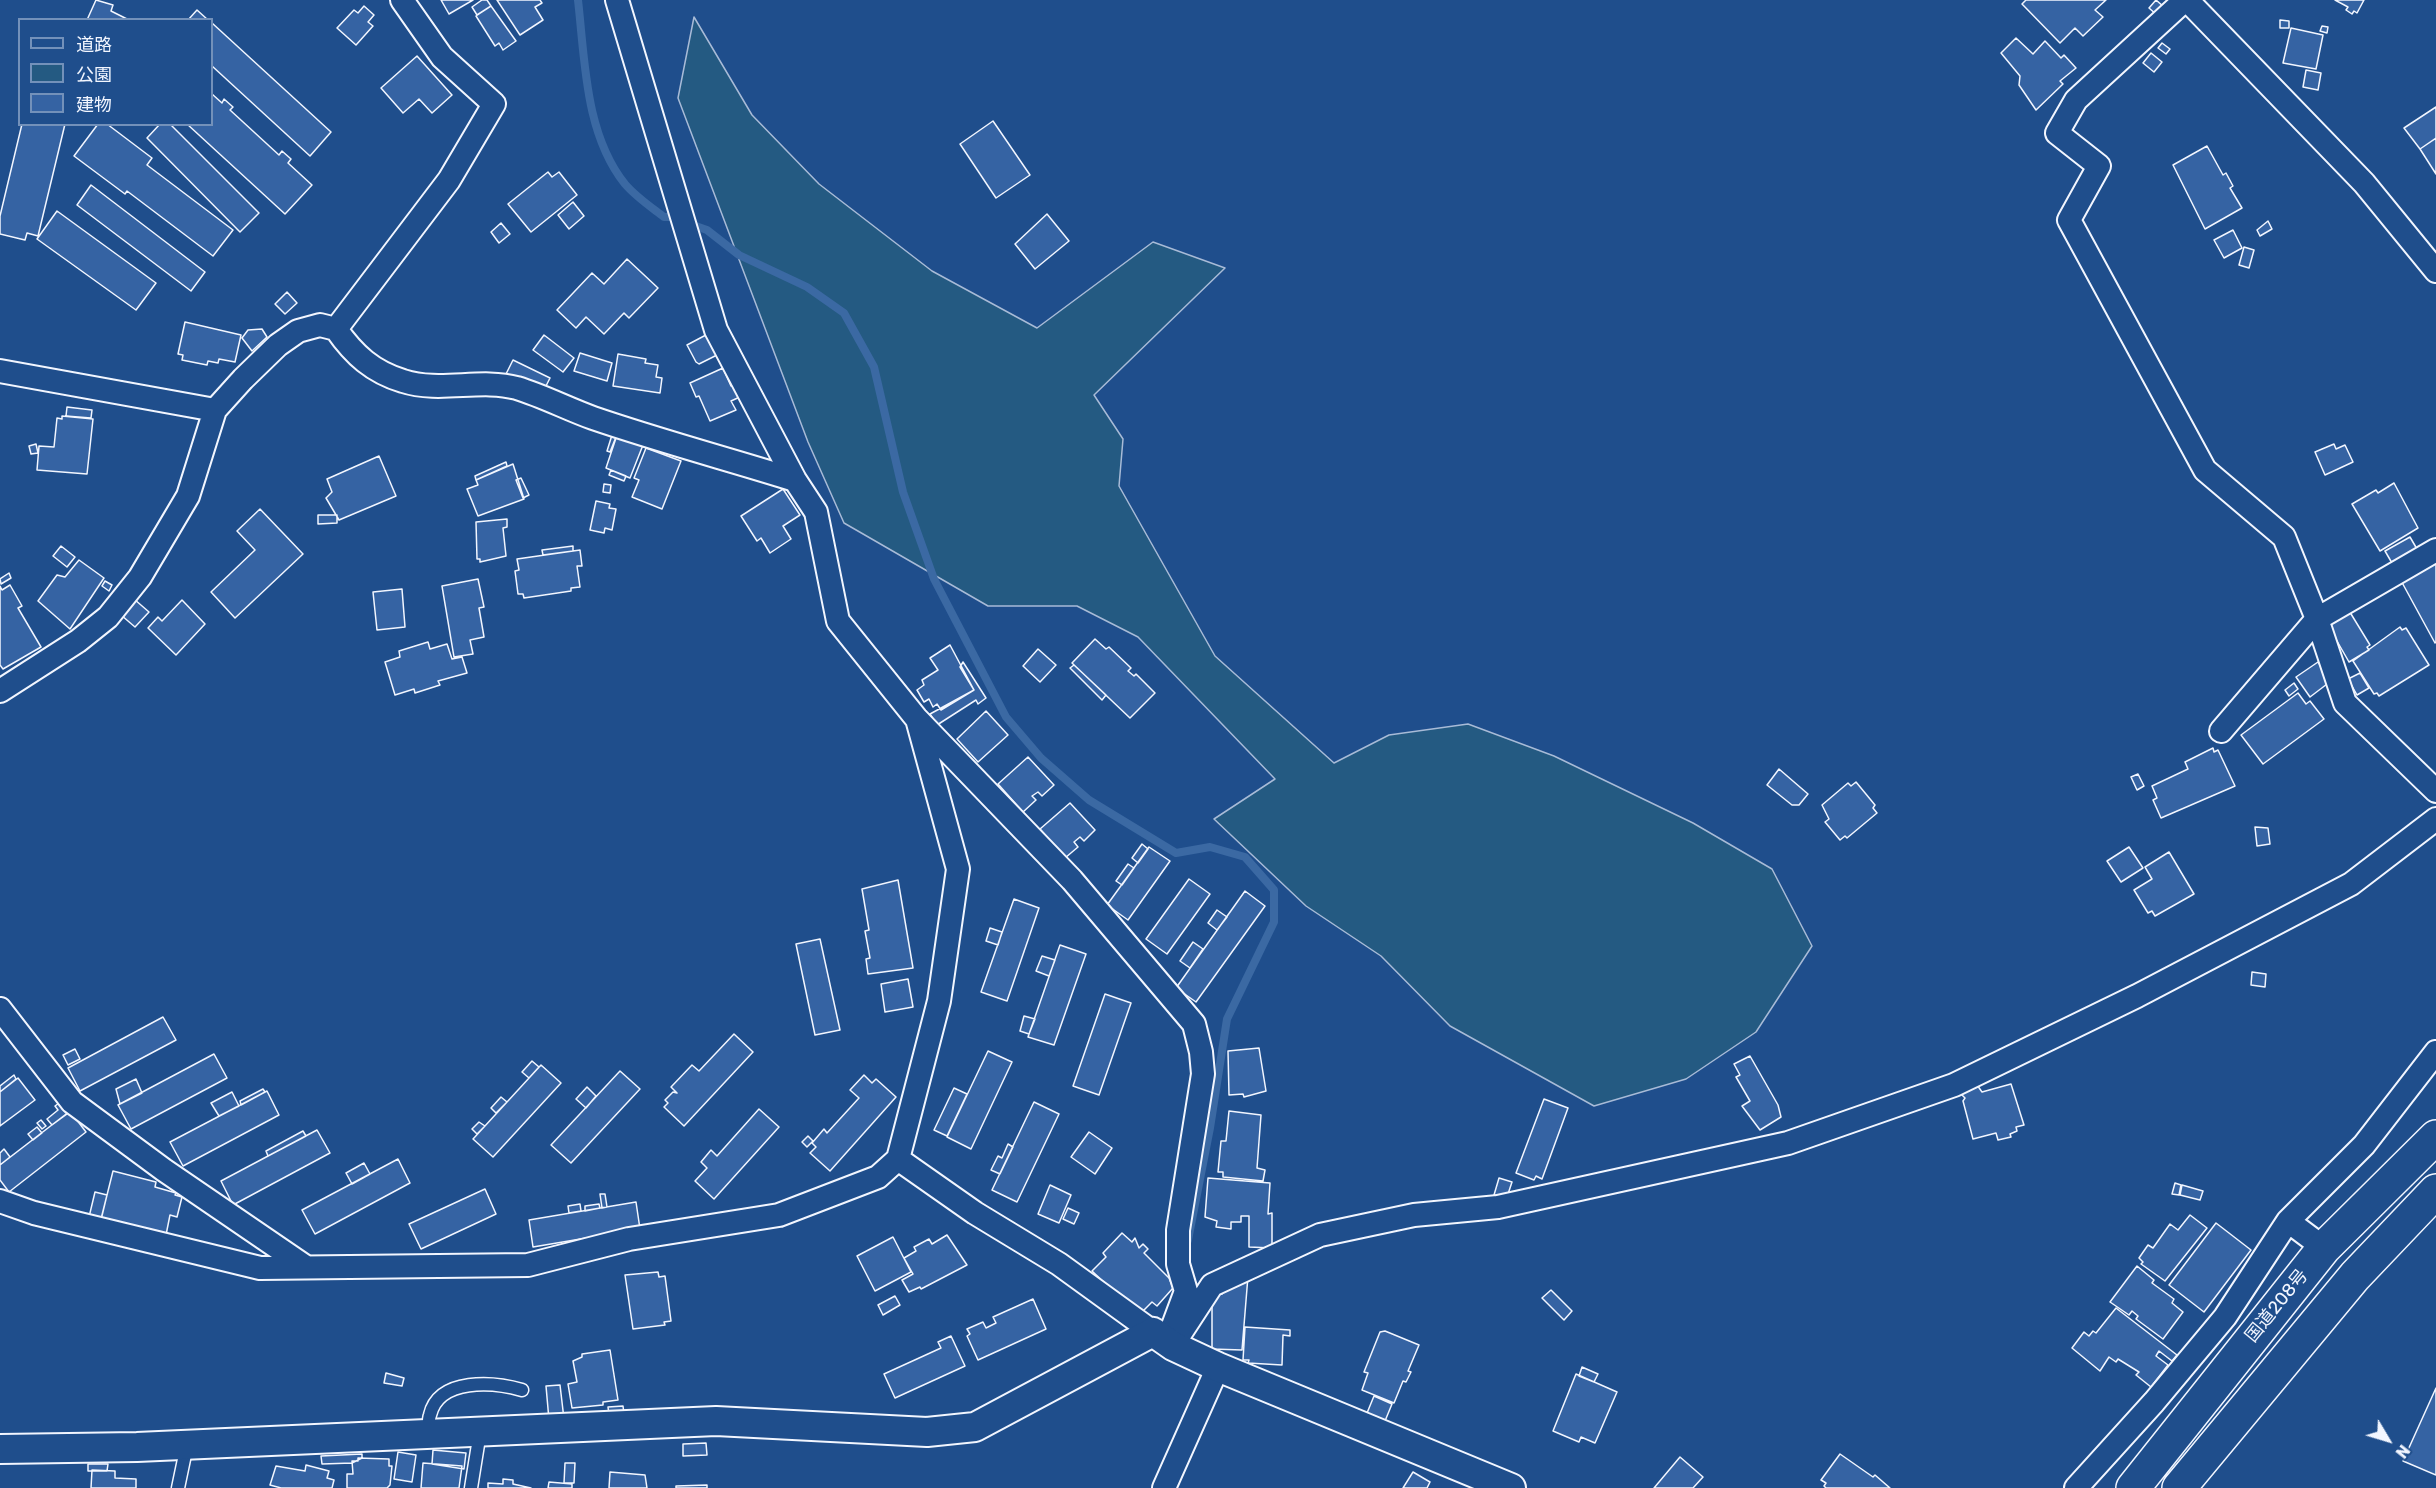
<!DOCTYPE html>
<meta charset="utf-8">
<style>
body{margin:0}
#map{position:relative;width:2436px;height:1488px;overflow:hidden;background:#1f4e8c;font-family:Rubik,"Noto Sans JP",sans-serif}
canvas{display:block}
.legend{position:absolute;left:18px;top:18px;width:195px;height:108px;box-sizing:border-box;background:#1f4e8c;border:2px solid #7391ba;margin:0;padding:8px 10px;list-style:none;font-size:18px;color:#f2f6ff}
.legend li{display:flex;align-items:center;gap:12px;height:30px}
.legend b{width:30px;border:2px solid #7391ba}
.north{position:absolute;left:2358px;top:1410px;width:60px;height:60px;-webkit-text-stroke:4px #1f4e8c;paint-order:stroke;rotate:128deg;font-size:16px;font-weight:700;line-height:24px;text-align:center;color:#f2f6ff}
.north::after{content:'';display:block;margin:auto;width:21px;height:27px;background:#f2f6ff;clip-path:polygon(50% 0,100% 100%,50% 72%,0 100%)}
</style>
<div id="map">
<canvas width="2436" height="1488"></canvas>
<ul class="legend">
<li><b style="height:8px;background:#1f4e8c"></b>道路</li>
<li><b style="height:16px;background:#245a82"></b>公園</li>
<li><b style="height:16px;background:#3563a3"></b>建物</li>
</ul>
<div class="north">N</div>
</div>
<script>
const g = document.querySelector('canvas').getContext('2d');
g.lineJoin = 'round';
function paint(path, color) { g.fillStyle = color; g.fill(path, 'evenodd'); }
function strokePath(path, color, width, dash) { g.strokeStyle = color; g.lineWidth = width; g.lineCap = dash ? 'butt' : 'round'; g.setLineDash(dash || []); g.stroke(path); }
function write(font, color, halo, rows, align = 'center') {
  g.font = font + ' Rubik,"Noto Sans JP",sans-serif'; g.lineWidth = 4.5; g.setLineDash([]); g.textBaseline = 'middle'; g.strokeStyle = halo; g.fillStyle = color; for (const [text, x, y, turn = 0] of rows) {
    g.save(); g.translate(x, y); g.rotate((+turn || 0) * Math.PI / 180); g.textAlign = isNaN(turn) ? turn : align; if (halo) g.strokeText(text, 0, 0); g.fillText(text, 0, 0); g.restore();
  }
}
const green = new Path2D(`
 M694,17L752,115L819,184L932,271L1037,328L1153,242L1225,268L1094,395L1123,439L1119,486L1215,656L1334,763L1389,735L1468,724L1554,756L1693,823L1772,869L1812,946L1756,1032L1686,1079L1594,1106L1450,1026L1381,956L1306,906L1214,819L1275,779L1138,637L1077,606H988L844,523L808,442L678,98Z`);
paint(green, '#245a82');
strokePath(green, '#a8bbd7', 1.5);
strokePath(new Path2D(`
 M578,0C585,61 585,134 625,184C636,197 651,207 664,217H670L707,230L739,255L807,287L844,313L874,367L903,492L934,579L1006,717L1041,758L1089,800L1176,853L1210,847L1245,857L1274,890V922L1227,1019L1210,1128L1188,1240`), '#3b69a3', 8);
const building = new Path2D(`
 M96,0L113,5L111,11L129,20H87Z
 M441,0H473L449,14Z
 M482,0H487L491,6L477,15L472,7Z
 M497,0H540L542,3L535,7L543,20L520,35Z
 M2026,0H2106L2095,10L2103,17L2083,36L2075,28L2060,43L2022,4Z
 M2156,0L2164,7L2157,15L2149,8Z
 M2335,0H2364L2357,13L2354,11L2352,14L2346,10L2348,7Z
 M364,6L374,15L368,22L373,26L356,45L337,28L354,10L358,13Z
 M491,6L516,41L503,50L499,43L495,46L476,16Z
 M197,10L208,20H188Z
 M2280,20L2289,21V28H2280Z
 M212,23L331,132L310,156L212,66Z
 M2322,26L2328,27L2327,33L2320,31Z
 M2291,28L2323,35L2316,69L2283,63Z
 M2016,38L2033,54L2045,41L2061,58L2064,55L2076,68L2060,81L2063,84L2036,110L2019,85L2020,76L2001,53Z
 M2162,43L2170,49L2166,54L2158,48Z
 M2151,53L2162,62L2154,72L2143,63Z
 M417,56L452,95L432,113L419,99L403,113L381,88Z
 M2306,70L2321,73L2318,90L2303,87Z
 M212,94L222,103L224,99L233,107L230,110L279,155L282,151L291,159L288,163L312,185L285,214L187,124H212Z
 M2436,107V138L2420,149L2404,128Z
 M993,121L1030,175L996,198L960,144Z
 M22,124H65L38,236L27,233L25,240L0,234V216Z
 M98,124H107L152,158L147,165L233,230L213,256L127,191L125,194L74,156Z
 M160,124H170L259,213L240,232L147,138Z
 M2436,138V174L2420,149Z
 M2207,146L2223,175L2226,173L2233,186L2230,188L2242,208L2205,229L2173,165Z
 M548,172L552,177L559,172L577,195L531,232L508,204Z
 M91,185L205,272L191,291L77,205Z
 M573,202L584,216L569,229L558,215Z
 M57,211L156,283L136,310L37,239Z
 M1047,214L1069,241L1035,269L1015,244Z
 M2268,221L2272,229L2260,236L2257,230Z
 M501,223L510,234L499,243L491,232Z
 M2233,230L2242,248L2224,258L2214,240Z
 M2244,247L2254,250L2249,268L2239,265Z
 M627,259L658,288L629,318L624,313L604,334L586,317L576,328L557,310L592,273L604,284Z
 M287,292L297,303L285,314L275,304Z
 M185,322L241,335L235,362L219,359L218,363L208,361L207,365L182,360L183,355L178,354Z
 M721,327L723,352L699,364L696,362L687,345Z
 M262,329L267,337L252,351L242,338L248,330Z
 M544,335L574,358L563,372L533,350Z
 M580,353L612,363L607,381L574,371Z
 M618,354L646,359L645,363L658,365L656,377L662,378L660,393L613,386Z
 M513,360L550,378L542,394L505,376Z
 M723,368L731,386L737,383L742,396L731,401L736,410L710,421L699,396L696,397L690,383Z
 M67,407L92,410L91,418L66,416Z
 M62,416L93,419L87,474L37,470L39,446L54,447L57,418L62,419Z
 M612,435L616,437L610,452L607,451Z
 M617,435L643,445L630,478L606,468Z
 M36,444L38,453L31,454L29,446Z
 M2334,444L2336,449L2345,445L2353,462L2325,475L2315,452Z
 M646,448L681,461L662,509L632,497L639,480L634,478Z
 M379,456L396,496L339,520L326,498L332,492L327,479Z
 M506,462L507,466L476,480L475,476Z
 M513,464L524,499L478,516L467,489L478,485L476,480Z
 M611,470L626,476L624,481L609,475Z
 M521,478L529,495L523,498L516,480Z
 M2394,483L2418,528L2380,551L2352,504L2376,490L2378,493Z
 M604,484L611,485L610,493L603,492Z
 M783,489L800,515L783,526L791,539L770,553L761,538L757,541L741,516Z
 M596,501L610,504L609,508L616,509L612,530L605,528L604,533L590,530Z
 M260,509L303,554L235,618L211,592L255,550L237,531Z
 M318,515H337V523L318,524Z
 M507,519V527L503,528L506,556L480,562V559H477L476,522Z
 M2410,537L2417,549L2392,563L2385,551Z
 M61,546L75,557L67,567L53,556Z
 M573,546V551L543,555L542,550Z
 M580,550L582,566H577L580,587L571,588V591L524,598L523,594H518L515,571L519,570L517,559Z
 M2436,556V642L2435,643L2399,577Z
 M79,560L104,578L70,629L38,601L57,575L65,577Z
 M9,573L11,578L1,584L0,579Z
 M478,579L484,607L479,608L484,637L470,640L473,654L454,657L442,586Z
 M105,581L112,585L109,591L102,586Z
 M10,585L22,606L18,608L41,647L3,669L0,665V586L2,590Z
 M402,589L405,627L377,630L373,592Z
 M134,599L149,612L135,627L121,615Z
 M182,600L205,624L176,655L148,628L158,617L162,621Z
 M2348,609L2370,645L2367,647L2369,650L2349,662L2326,622Z
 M2400,627L2402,630L2406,628L2429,665L2379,696L2377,693L2374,694L2353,661Z
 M1095,639L1106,649L1109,647L1131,668L1128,671L1134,676L1136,674L1155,693L1130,718L1072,663Z
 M428,642L430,649L447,644L452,659L462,657L467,673L438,681L440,685L415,693L414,689L395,695L385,662L400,657L399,651Z
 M950,645L974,690L941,710L937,704L933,707L929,699L924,702L917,690L924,685L922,680L938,670L930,658Z
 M1038,649L1056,665L1040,682L1023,666Z
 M963,662L986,698L978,704L976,700L937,725L930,714L974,690L960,667Z
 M2318,662L2331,681L2310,697L2296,677Z
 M1074,665L1106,695L1102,700L1070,668Z
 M2360,673L2369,688L2357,695L2348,679Z
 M2294,683L2298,689L2289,696L2285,690Z
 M2298,693L2306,704L2310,701L2324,719L2263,764L2241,735Z
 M986,711L1008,735L978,762L957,739Z
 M2213,748L2214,752L2218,750L2235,786L2161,818L2153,800L2157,798L2152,786L2188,769L2185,762Z
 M1028,757L1054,785L1042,796L1038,792L1032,796L1036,800L1023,812L998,784Z
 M1779,769L1808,794L1799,805H1792L1767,785Z
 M2138,774L2144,786L2137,790L2131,777Z
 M1856,782L1875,805L1873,808L1877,813L1847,838L1845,836L1840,840L1825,822L1829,819L1822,805L1848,783L1851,786Z
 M1070,803L1095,830L1084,841L1080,837L1074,842L1078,847L1065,858L1040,829Z
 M2255,827L2268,828L2270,844L2257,846Z
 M1142,844L1148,849L1138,863L1132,858Z
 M1149,847L1170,861L1128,920L1107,905Z
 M2129,847L2143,868L2121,882L2107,861Z
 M2169,852L2194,894L2155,916L2152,911L2148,913L2134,890L2152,879L2145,867Z
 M1128,864L1134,868L1122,885L1116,881Z
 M1189,879L1210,894L1167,954L1146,939Z
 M898,880L913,968L868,974L866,959L870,958L865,931L869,930L862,889Z
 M1245,891L1265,906L1196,1002L1176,988Z
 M1014,899L1039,908L1007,1001L981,992Z
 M1217,910L1227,917L1217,930L1208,923Z
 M990,928L1002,932L998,945L986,941Z
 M820,939L840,1030L815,1035L796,944Z
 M1193,942L1203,949L1190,968L1180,961Z
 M1060,945L1086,954L1054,1045L1028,1037Z
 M1042,956L1055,960L1049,976L1036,971Z
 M2252,972L2266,974L2265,987L2251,985Z
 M908,979L913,1007L885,1012L881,984Z
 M1105,994L1131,1003L1099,1095L1073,1086Z
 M1024,1016L1035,1019L1029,1034L1020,1031Z
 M163,1017L176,1040L80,1091L68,1068Z
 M734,1034L753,1052L684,1126L664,1107L668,1103L665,1100L673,1092L677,1093L671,1087L692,1065L699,1071Z
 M1259,1048L1266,1091L1244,1097L1243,1094L1229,1095L1228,1051Z
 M75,1049L80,1059L68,1065L63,1055Z
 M988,1051L1012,1062L971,1149L947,1137Z
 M214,1054L227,1078L131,1129L118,1105Z
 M1750,1056L1778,1105L1781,1117L1760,1130L1742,1106L1750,1101L1736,1077L1740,1075L1734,1064Z
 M532,1061L539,1067L529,1078L522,1072Z
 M541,1065L561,1083L493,1157L473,1139Z
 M620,1071L640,1089L571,1163L551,1145Z
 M14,1075L16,1079L0,1092V1086Z
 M864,1075L872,1083L876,1079L896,1097L830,1171L810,1153L816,1147L812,1143L824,1129L827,1133L859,1098L850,1090Z
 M18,1078L35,1100L0,1126V1092Z
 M136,1079L142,1093L120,1104L116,1089Z
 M1975,1082L1982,1092L2011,1084L2024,1125L2016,1127L2017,1131L2010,1134L2011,1137L1998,1140L1996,1133L1973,1139L1963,1101L1965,1098L1958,1091Z
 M587,1087L596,1096L586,1108L576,1099Z
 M954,1088L967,1094L947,1136L934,1130Z
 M263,1089L265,1092L241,1105L240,1101Z
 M267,1091L279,1115L183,1166L170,1142Z
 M232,1092L239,1106L219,1116L211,1103Z
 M501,1097L507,1102L496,1113L491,1108Z
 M1544,1099L1568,1108L1542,1179L1536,1176L1534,1180L1516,1173Z
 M1034,1102L1059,1114L1017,1202L992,1190Z
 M59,1103L67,1114L52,1125L47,1119L58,1110L55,1106Z
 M759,1109L779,1127L714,1199L695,1181L707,1168L701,1162L711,1150L717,1156Z
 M70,1111L86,1132L9,1192L0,1180V1165Z
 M1229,1111L1261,1115L1257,1168L1265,1170L1263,1181L1223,1177V1172H1218L1221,1141H1226Z
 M41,1120L46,1126L42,1129L37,1123Z
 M479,1122L485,1126L477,1134L472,1129Z
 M37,1127L42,1133L33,1140L28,1134Z
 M317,1130L330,1153L233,1205L221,1181Z
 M303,1131L306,1136L268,1156L266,1151Z
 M1089,1132L1112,1148L1095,1174L1071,1157Z
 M808,1136L813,1141L807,1147L802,1142Z
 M1008,1144L1013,1147L1000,1174L991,1170L998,1156L1002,1158Z
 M4,1149L10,1157L0,1165V1153Z
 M398,1159L410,1183L315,1234L302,1210Z
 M364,1163L370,1174L352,1184L346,1173Z
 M113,1171L156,1182L155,1187L176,1193L175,1195L182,1197L177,1217L170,1215L166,1235L101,1219Z
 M1208,1178L1270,1183L1268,1214L1272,1213V1248L1249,1247V1216H1241V1222H1231V1229L1216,1227L1217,1221L1205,1217Z
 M1499,1178L1512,1182L1507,1197L1494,1195Z
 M2175,1183L2181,1185L2179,1195L2172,1194Z
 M1050,1185L1071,1195L1059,1223L1038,1214Z
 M2182,1185L2203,1191L2200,1200L2180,1195Z
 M485,1189L496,1214L421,1249L409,1224Z
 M95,1192L107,1195L101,1220L89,1217Z
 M600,1194H605L607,1207L602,1208Z
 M636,1202L640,1229L533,1247L529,1220Z
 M580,1204L581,1211L569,1213L568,1206Z
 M599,1204L600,1208L585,1211V1206Z
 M1068,1208L1079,1213L1074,1224L1063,1219Z
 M2190,1215L2207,1228L2165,1281L2141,1264L2143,1262L2139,1258L2148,1245L2153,1248L2170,1224L2178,1230Z
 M2216,1223L2251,1250L2204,1312L2169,1285Z
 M1122,1233L1132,1242L1135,1238L1139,1248L1143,1244L1148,1249L1144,1253L1169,1278L1173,1288L1157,1306L1152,1302L1139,1315L1092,1271L1106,1257L1103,1253Z
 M947,1235L967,1265L921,1289L920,1287L909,1292L902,1280L913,1274L904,1258L916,1251L914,1247L929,1239L932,1244Z
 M893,1237L911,1272L875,1291L857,1256Z
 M2137,1266L2154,1280L2152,1283L2174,1299L2172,1303L2183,1312L2163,1339L2136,1319L2138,1316L2132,1311L2129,1315L2110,1302Z
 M658,1272L659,1277L665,1276L671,1321L664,1322L665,1325L633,1329L625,1275Z
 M1248,1276L1242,1350L1212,1349V1295L1222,1294L1223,1290Z
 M1551,1290L1572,1311L1564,1320L1542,1298Z
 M895,1296L900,1305L883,1315L878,1305Z
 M1033,1299L1046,1329L978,1360L967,1336L970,1334L967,1329L983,1322L986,1328L996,1323L993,1317Z
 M2116,1308L2177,1355L2172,1361L2159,1351L2156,1356L2168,1365L2151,1387L2136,1375L2139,1372L2118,1359L2116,1362L2109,1357L2100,1371L2072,1348L2084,1332L2089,1336L2093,1331L2096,1333Z
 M1245,1327L1290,1330V1336L1283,1335L1282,1365L1248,1363L1249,1360H1243Z
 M1385,1331L1419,1345L1408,1371L1411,1372L1406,1382L1403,1381L1394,1403L1362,1390L1368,1373L1364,1372L1380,1332Z
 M951,1336L965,1366L895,1398L884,1374L941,1348L938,1342Z
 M610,1350L618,1400L603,1402V1405L572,1408L568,1384L577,1382L573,1361L582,1357V1354Z
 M1582,1367L1598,1374L1594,1382L1579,1376Z
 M386,1373L404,1378L402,1386L384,1383Z
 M1576,1374L1617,1392L1595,1443L1581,1437L1579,1442L1553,1431Z
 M560,1385L564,1419L549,1420L546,1386Z
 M2436,1388V1475L2403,1461Z
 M1374,1396L1392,1404L1385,1421L1367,1413Z
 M623,1406L624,1414L609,1415L608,1407Z
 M706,1443L707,1455L683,1456V1444Z
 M433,1450L466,1453L464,1469L432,1464Z
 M398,1452L416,1455L412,1482L394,1479Z
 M362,1454V1458L352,1463L322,1464L321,1456Z
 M1840,1454L1873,1477L1875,1475L1890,1488H1826L1824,1486L1826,1483L1821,1480Z
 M1680,1457L1703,1477L1693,1488H1654Z
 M358,1458L389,1459V1466H392L390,1485L387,1488H347V1474H353L352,1461H358Z
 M423,1463L462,1466L459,1488H421Z
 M565,1463H575L574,1483H564Z
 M88,1464H108L107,1471H88Z
 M306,1465L329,1471L327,1478L334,1480L332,1488H281L270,1485L276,1466L305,1471Z
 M92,1470L115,1471V1478L136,1479V1488H91Z
 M610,1472L645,1475L647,1488H609Z
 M1413,1472L1430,1482L1427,1488H1403Z
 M503,1479L513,1480V1484L531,1488H488V1483L503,1484Z
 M549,1482L572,1484V1488H548Z
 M707,1485V1488H676V1486Z`);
paint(building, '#3563a3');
strokePath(building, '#f2f6ff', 1.5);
const service = new Path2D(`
 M429,1434C429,1428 428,1420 430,1415C439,1377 494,1382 522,1390
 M178,1488L187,1445
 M471,1488L480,1432`);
const minor = new Path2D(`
 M617,0L716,330L795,480L816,512L838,621L916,718L1072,880L1194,1024L1201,1052L1203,1074L1178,1230V1264L1186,1291L1167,1342
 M2185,0L2076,100L2057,133L2099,166L2069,220L2205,470L2284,537L2317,619L2436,550
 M2187,0L2364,183L2436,271
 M336,329L449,180L494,104L442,57L402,0
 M0,371L215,410
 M2317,619L2345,703L2436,791
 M0,691L78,641L108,617L140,577L188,496L215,410L243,379L278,345L298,331L320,325L336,329C354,355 373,372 403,381C440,393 480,378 517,388C543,396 568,409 593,418C660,441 728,459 795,480
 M2221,731L2317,619
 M0,1009L72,1102L164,1170L306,1267
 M898,1159L975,1213L1059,1264L1157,1335
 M0,1201L34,1213L260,1268L528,1265L629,1239L779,1215L878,1177L898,1159L939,1001L958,869L917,719
 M2288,1221L2324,1248
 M1180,1334L1212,1285L1320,1235L1414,1215L1498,1207L1788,1143L1954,1085L2137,996L2351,884L2436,819
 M1164,1488L1218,1367
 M2076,1488L2154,1402L2225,1317L2288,1221L2364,1145L2436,1052`);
const tertiary = new Path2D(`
 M0,1449L137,1447L716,1421L927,1432L975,1427L1153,1332L1173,1346L1218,1367L1511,1488`);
const trunk = new Path2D(`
 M2133,1488L2324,1248L2436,1137
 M2179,1488L2355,1276L2436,1191`);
strokePath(service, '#f2f6ff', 15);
strokePath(minor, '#f2f6ff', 26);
strokePath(tertiary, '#f2f6ff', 32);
strokePath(trunk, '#f2f6ff', 36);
strokePath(service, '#1f4e8c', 12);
strokePath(minor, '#1f4e8c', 22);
strokePath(tertiary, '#1f4e8c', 28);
strokePath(trunk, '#1f4e8c', 33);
write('18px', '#f2f6ff', '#1f4e8c', [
 ["国道208号",2277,1306,-51]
]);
</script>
